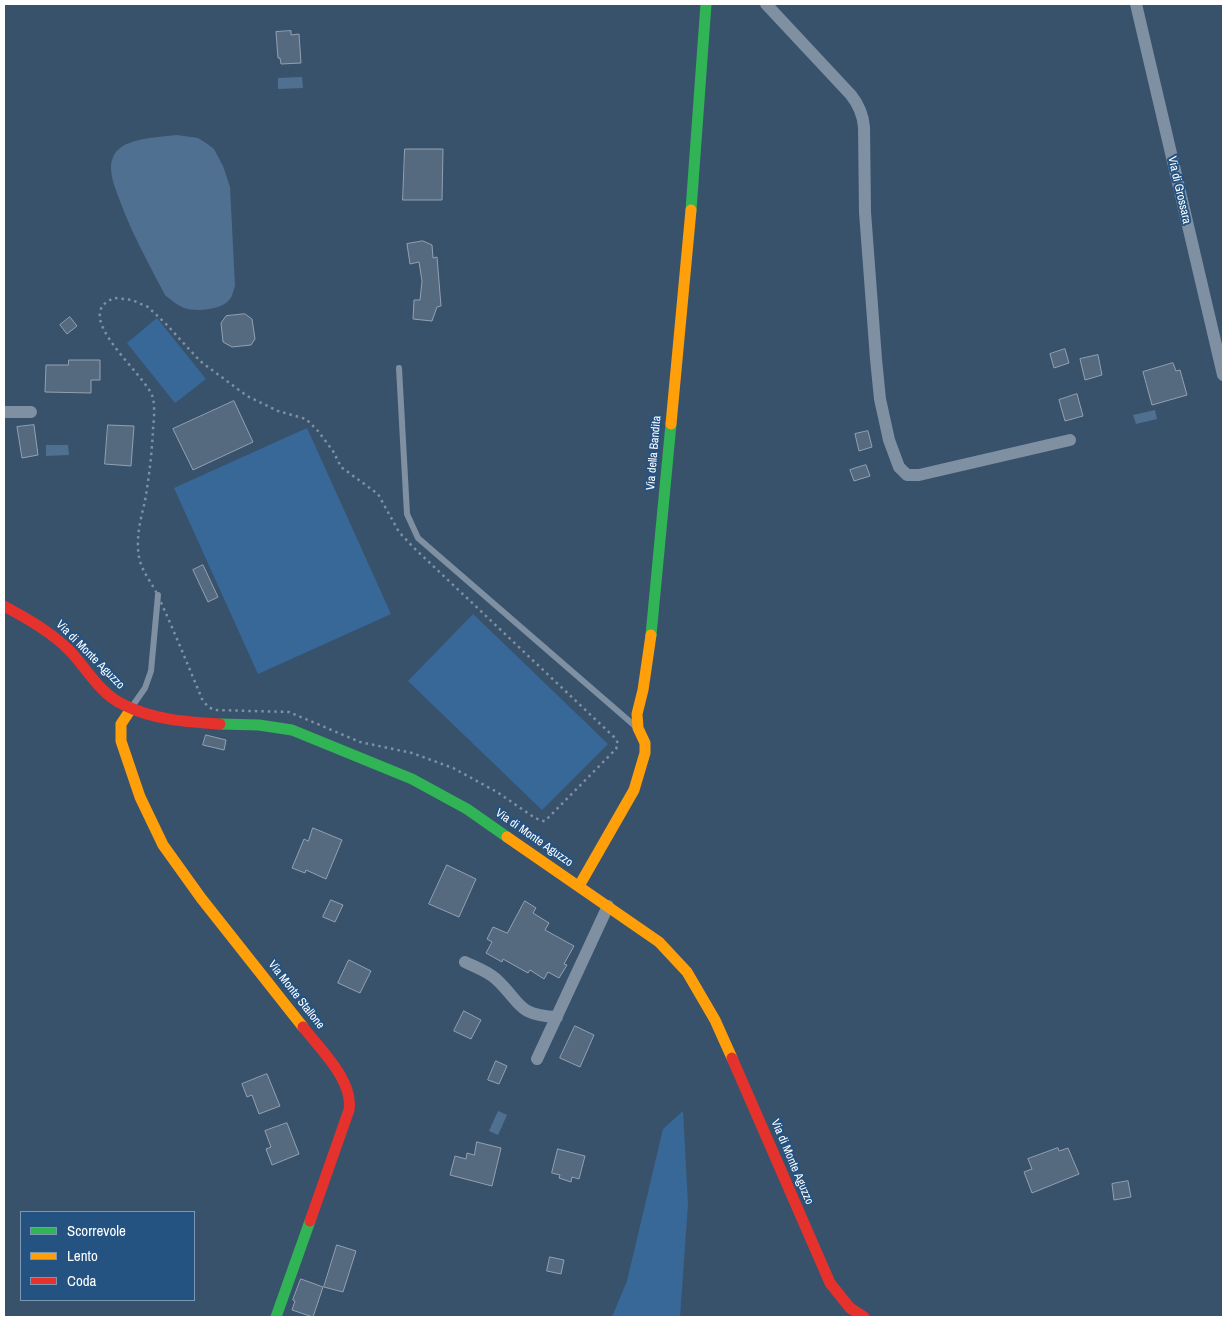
<!DOCTYPE html>
<style>
body{margin:0}
#map{position:relative;width:1227px;height:1321px;overflow:hidden;background:#39526c;font-family:"Archivo Narrow",sans-serif}
canvas{display:block}
.frame{position:absolute;inset:0;border:5px solid #fff;pointer-events:none}
.legend{position:absolute;left:20px;top:1211px;width:175px;height:90px;box-sizing:border-box;background:#245281;border:1px solid #7c97b3;margin:0;padding:6px 9px;list-style:none;font-size:15px;color:#fff}
.legend li{display:flex;align-items:center;gap:10px;height:25px}
.legend b{width:25px;border:1px solid #7c97b3}
</style>
<div id="map">
<canvas width="1227" height="1321"></canvas>
<div class="frame"></div>
<ul class="legend">
<li><b style="height:6px;background:#30b455"></b>Scorrevole</li>
<li><b style="height:6px;background:#ff9f0a"></b>Lento</li>
<li><b style="height:6px;background:#e5322d"></b>Coda</li>
</ul>
</div>
<script>
const g = document.querySelector('canvas').getContext('2d');
g.lineJoin = 'round';
function paint(path, color) { g.fillStyle = color; g.fill(path, 'evenodd'); }
function strokePath(path, color, width, dash) { g.strokeStyle = color; g.lineWidth = width; g.lineCap = dash ? 'butt' : 'round'; g.setLineDash(dash || []); g.stroke(path); }
function write(font, color, halo, rows, align = 'center') {
  g.font = font + ' "Archivo Narrow",sans-serif'; g.lineWidth = 4; g.setLineDash([]); g.textBaseline = 'middle'; g.strokeStyle = halo; g.fillStyle = color; for (const [text, x, y, turn = 0] of rows) {
    g.save(); g.translate(x, y); g.rotate((+turn || 0) * Math.PI / 180); g.textAlign = isNaN(turn) ? turn : align; if (halo) g.strokeText(text, 0, 0); g.fillText(text, 0, 0); g.restore();
  }
}
paint(new Path2D(`
 M157,318L206,379L175,403L127,343Z
 M307,428L391,614L258,674L174,488Z
 M473,614L608,744L542,810L408,681Z
 M683,1111L688,1204L680,1317H612L627,1281L663,1129Z`), '#386898');
paint(new Path2D(`
 M302,77L303,88L278,89V78Z
 M177,135L198,138L206,143L214,149L223,166L230,187L235,286C233,291 233,296 229,300C221,310 196,312 184,308C177,305 171,300 165,295C149,264 132,234 120,201C116,190 111,179 111,167C111,162 113,154 118,150C129,138 161,137 177,135Z
 M1155,410L1157,419L1136,424L1133,415Z
 M46,445H68L69,455L46,456Z
 M498,1111L507,1115L498,1135L489,1131Z`), '#507091');
const building = new Path2D(`
 M291,31V35L299,34L301,63L281,64L280,58H278L276,32Z
 M405,149H443L442,200H403Z
 M423,241L432,245L433,258L437,257L441,306L437,307L432,321L413,319L414,300H420L422,281L419,262L410,264L407,244Z
 M245,314L252,319L255,339L251,345L232,347L223,342L221,323L226,316Z
 M70,317L77,326L67,334L60,325Z
 M1065,349L1069,363L1054,368L1050,354Z
 M1098,355L1102,375L1085,380L1080,359Z
 M69,360H100V380H91V393L45,392L46,365H68Z
 M1173,363L1176,371L1180,370L1187,395L1152,405L1143,372Z
 M1077,394L1083,416L1065,421L1059,400Z
 M234,401L253,442L193,470L173,429Z
 M34,425L38,455L22,458L17,427Z
 M108,425L134,426L131,466L105,464Z
 M868,431L872,447L859,451L855,434Z
 M866,465L870,476L854,481L850,470Z
 M203,565L218,597L208,602L193,570Z
 M206,735L226,740L224,750L203,745Z
 M313,828L342,840L326,879L306,870L305,873L292,868L304,839L308,841Z
 M447,865L476,879L459,917L429,904Z
 M331,900L343,905L335,922L323,917Z
 M525,901L536,908L533,913L549,923L545,930L574,946L564,964L567,965L559,978L548,972L544,979L530,970L528,973L503,959L502,962L486,953L492,942L487,939L493,927L507,933Z
 M349,960L371,971L360,993L338,983Z
 M464,1011L481,1020L471,1039L454,1031Z
 M575,1026L594,1035L580,1067L560,1058Z
 M496,1061L507,1066L499,1084L488,1080Z
 M267,1074L280,1106L259,1114L252,1095L247,1097L242,1084Z
 M287,1123L299,1154L272,1165L266,1149L271,1147L265,1131Z
 M477,1142L501,1148L492,1186L450,1175L455,1156L466,1159L467,1153L474,1155Z
 M1058,1148L1059,1151L1068,1148L1079,1174L1032,1193L1024,1172L1032,1169L1028,1159Z
 M558,1149L585,1156L579,1179L572,1177L571,1182L559,1178L560,1175L552,1173Z
 M1128,1181L1131,1197L1114,1200L1112,1184Z
 M337,1245L356,1251L343,1292L324,1287Z
 M550,1257L564,1260L561,1274L547,1271Z
 M301,1279L323,1287L313,1317L292,1310L295,1301L293,1300Z`);
paint(building, '#566a7f');
strokePath(building, '#92a1b1', 1);
strokePath(new Path2D(`
 M115,298L132,300L148,307L166,324L200,361L247,396L278,411L306,419L318,431L333,451L341,467L378,494L399,532L413,547L614,737L618,743L616,749L545,821H542L535,818L497,792L453,768L412,753L360,742L289,712L215,710L208,707L202,699C188,665 174,631 159,598C149,576 137,569 138,542C138,528 142,514 145,501C149,477 152,453 153,429C154,419 155,408 153,398C147,375 67,314 115,298Z`), '#7f90a2', 2.5, [2.5, 4]);
strokePath(new Path2D(`
 M399,368L407,514L418,538L635,726
 M131,708L145,688L151,671L158,595`), '#7f90a2', 6);
strokePath(new Path2D(`
 M766,4L851,95C859,105 863,115 864,127L865,212L876,359L880,399L889,440L899,467L907,475H919L1070,440
 M1136,4L1223,375
 M4,412H31
 M465,962C475,967 487,971 496,979C522,1003 516,1015 557,1017
 M537,1059L608,906`), '#7f90a2', 12);
strokePath(new Path2D(`
 M691,210L706,4
 M651,635L671,424
 M220,724L259,725L292,730L412,779L467,809L507,837
 M276,1317L310,1221`), '#30b455', 11);
strokePath(new Path2D(`
 M671,424L691,210
 M131,709L121,724V741L140,797L163,845L201,898L303,1027
 M507,837L659,942L687,972L715,1020L732,1058
 M579,886L634,790L645,753V743L638,728L637,714L643,690L651,635`), '#ff9f0a', 11);
strokePath(new Path2D(`
 M4,606C28,619 51,632 70,651C87,669 100,694 124,705C154,720 187,722 220,724
 M303,1027C320,1049 354,1081 349,1110L310,1221
 M732,1058L830,1283L850,1308L864,1317`), '#e5322d', 11);
write('12px', '#fff', '#245281', [
 ["Via di Grossara",1179,190,77],
 ["Via della Bandita",654,453,-85],
 ["Via di Monte Aguzzo",90,655,45],
 ["Via di Monte Aguzzo",534,838,35],
 ["Via Monte Stallone",296,995,52],
 ["Via di Monte Aguzzo",792,1162,67]
]);
</script>
